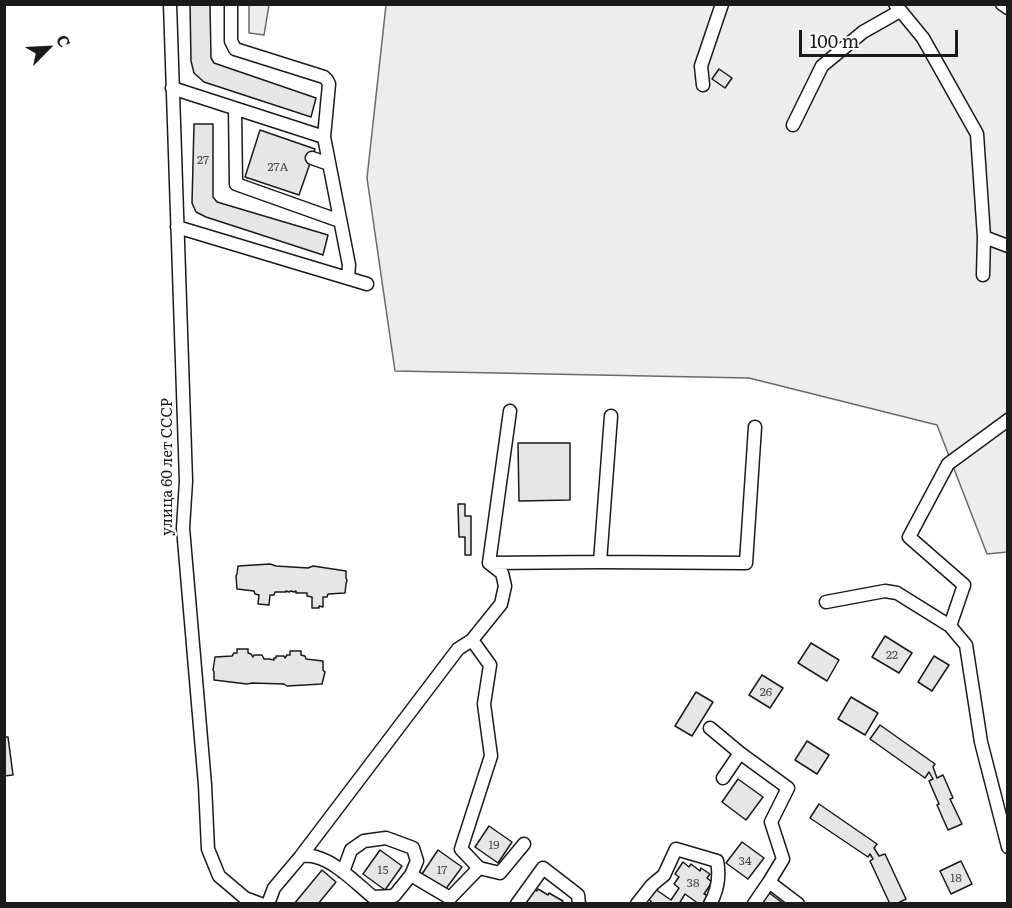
<!DOCTYPE html>
<meta charset="utf-8">
<style>
body{margin:0}
#map{position:relative;width:1012px;height:908px;overflow:hidden;background:#fff;font-family:Literata,serif}
canvas{display:block}
.frame{position:absolute;inset:0;border:6px solid #1a1a1a;pointer-events:none}
.north{position:absolute;left:18px;top:18px;width:60px;height:60px;-webkit-text-stroke:4px #fff;paint-order:stroke;rotate:66deg;font-size:16px;font-weight:700;line-height:24px;text-align:center;color:#1a1a1a}
.north::after{content:'';display:block;margin:auto;width:21px;height:27px;background:#1a1a1a;clip-path:polygon(50% 0,100% 100%,50% 72%,0 100%)}
.scale{position:absolute;left:799px;top:30px;width:159px;height:27px;box-sizing:border-box;border:3px solid #1a1a1a;border-top:0;padding-left:8px;font-size:18px;line-height:21px;white-space:nowrap;color:#1a1a1a;-webkit-text-stroke:4px #fff;paint-order:stroke}
</style>
<div id="map">
<canvas width="1012" height="908"></canvas>
<div class="frame"></div>
<div class="north">С</div>
<div class="scale">100 m</div>
</div>
<script>
const g = document.querySelector('canvas').getContext('2d');
g.lineJoin = 'round';
function paint(path, color) { g.fillStyle = color; g.fill(path, 'evenodd'); }
function strokePath(path, color, width, dash) { g.strokeStyle = color; g.lineWidth = width; g.lineCap = dash ? 'butt' : 'round'; g.setLineDash(dash || []); g.stroke(path); }
function write(font, color, halo, rows, align = 'center') {
  g.font = font + ' Literata,serif'; g.lineWidth = 4.5; g.setLineDash([]); g.textBaseline = 'middle'; g.strokeStyle = halo; g.fillStyle = color; for (const [text, x, y, turn = 0] of rows) {
    g.save(); g.translate(x, y); g.rotate((+turn || 0) * Math.PI / 180); g.textAlign = isNaN(turn) ? turn : align; if (halo) g.strokeText(text, 0, 0); g.fillText(text, 0, 0); g.restore();
  }
}
const built = new Path2D(`
 M249,5H269L264,35L249,33Z
 M386,5H1007V552L987,554L937,425L749,378L395,371L367,178Z`);
paint(built, '#ededed');
strokePath(built, '#6a6a6a', 1.5);
const building = new Path2D(`
 M190,4H210L211,58L214,63L316,98L311,117L204,82L194,73L191,61Z
 M719,69L732,78L725,88L712,79Z
 M194,124H213V197L217,202L328,235L323,255L206,217L196,212L192,203Z
 M260,130L315,149L299,195L245,177Z
 M518,443H570V500L519,501Z
 M458,504H465V516H471V555H465V537H459Z
 M270,564L276,566L308,568L313,566L346,571V578L347,580L346,584L345,593L328,594L327,597H323V607L319,606V608H312V597L307,596V593H296V591L294,592L291,591L289,592L286,591V592H275L274,595H270L269,605L258,604L259,595L255,594L254,591L237,589L236,576L237,574L238,566Z
 M885,636L912,653L899,673L872,657Z
 M811,643L839,660L827,681L798,663Z
 M237,649H248V653L251,654L253,657L254,655H262L264,659H269L274,660V658H276V656H284L285,658L287,655H290V651H301V655L305,656L306,659L323,661V670L325,672L322,684L287,686L284,684L252,683L247,684L214,680V672L213,670L215,657L232,656L234,653H237Z
 M934,656L949,665L932,691L918,682Z
 M762,675L783,688L770,708L749,695Z
 M696,692L713,702L692,736L675,726Z
 M851,697L878,713L865,735L838,719Z
 M880,725L935,764L933,767L937,778L943,775L953,798L950,799L962,824L948,830L937,805L939,804L929,781L933,779L929,772L925,778L870,739Z
 M4,737H8L13,775L4,776Z
 M807,741L829,755L817,774L795,760Z
 M738,779L763,797L746,820L722,802Z
 M819,804L877,844L874,848L879,856L885,854L906,899L896,904H890L870,861L873,859L870,854L868,857L810,818Z
 M489,826L512,842L498,863L475,847Z
 M742,842L764,858L748,879L726,863Z
 M380,850L402,866L385,890L363,874Z
 M438,850L462,867L445,890L422,874Z
 M961,861L972,884L951,894L940,871Z
 M683,862L689,867L691,864L700,871L701,868L710,874L707,878L712,882L704,894L709,896L704,904H699L685,894L679,904H650L651,901L648,899L655,889L671,900L679,888L674,884L679,877L675,874Z
 M322,870L336,882L318,904H294Z
 M530,887L537,891L538,889L548,895L549,893L563,901L561,904H525L530,897L526,894Z
 M768,892L784,904H760Z`);
paint(building, '#e6e6e6');
strokePath(building, '#1a1a1a', 1.5);
const minor = new Path2D(`
 M170,4L186,481L183,528L205,785L208,849L219,876L245,898L261,904
 M231,4V41L235,49L324,77L327,80L329,84L324,137
 M895,4L923,38L977,134L984,237L1008,246
 M1002,4L1008,8
 M703,85L701,66L722,4
 M172,88L324,137L349,265L348,278
 M235,109L236,184L340,221
 M793,125L822,66L863,32L900,11
 M312,158L329,164
 M177,227L367,284
 M983,275L984,237
 M600,562L611,416
 M489,563L600,562L746,563L755,427
 M489,563L510,411
 M826,602L885,591L897,593L950,626L966,645L981,742L1008,847
 M950,626L964,585L909,537L948,464L1008,420
 M472,640L490,665L484,704L491,756L461,849L479,868
 M710,728L740,753L723,778
 M740,753L788,788L771,822L783,859L769,882
 M301,856C306,856 311,855 316,857C336,862 357,884 373,897L394,896L411,875L450,898L479,868L500,873L524,844
 M343,872L351,850L364,841L386,838L413,848L417,861L411,875
 M268,904L274,888L301,856L458,649L472,640L501,604L505,586L502,573L489,563
 M517,904L543,868L578,895L579,904
 M637,904L652,885L664,875L676,849L717,861C720,876 718,890 710,904
 M754,904L769,882L798,904`);
strokePath(minor, '#1a1a1a', 15);
strokePath(minor, '#fff', 12);
write('12px', '#4d4d4d', null, [
 ["27",203,160],
 ["27А",278,167],
 ["22",892,655],
 ["26",766,692],
 ["19",494,845],
 ["34",745,861],
 ["15",383,870],
 ["17",442,870],
 ["18",956,878],
 ["38",693,883]
]);
write('15px', '#1a1a1a', '#fff', [
 ["улица 60 лет СССР",168,467,-90]
]);
</script>
